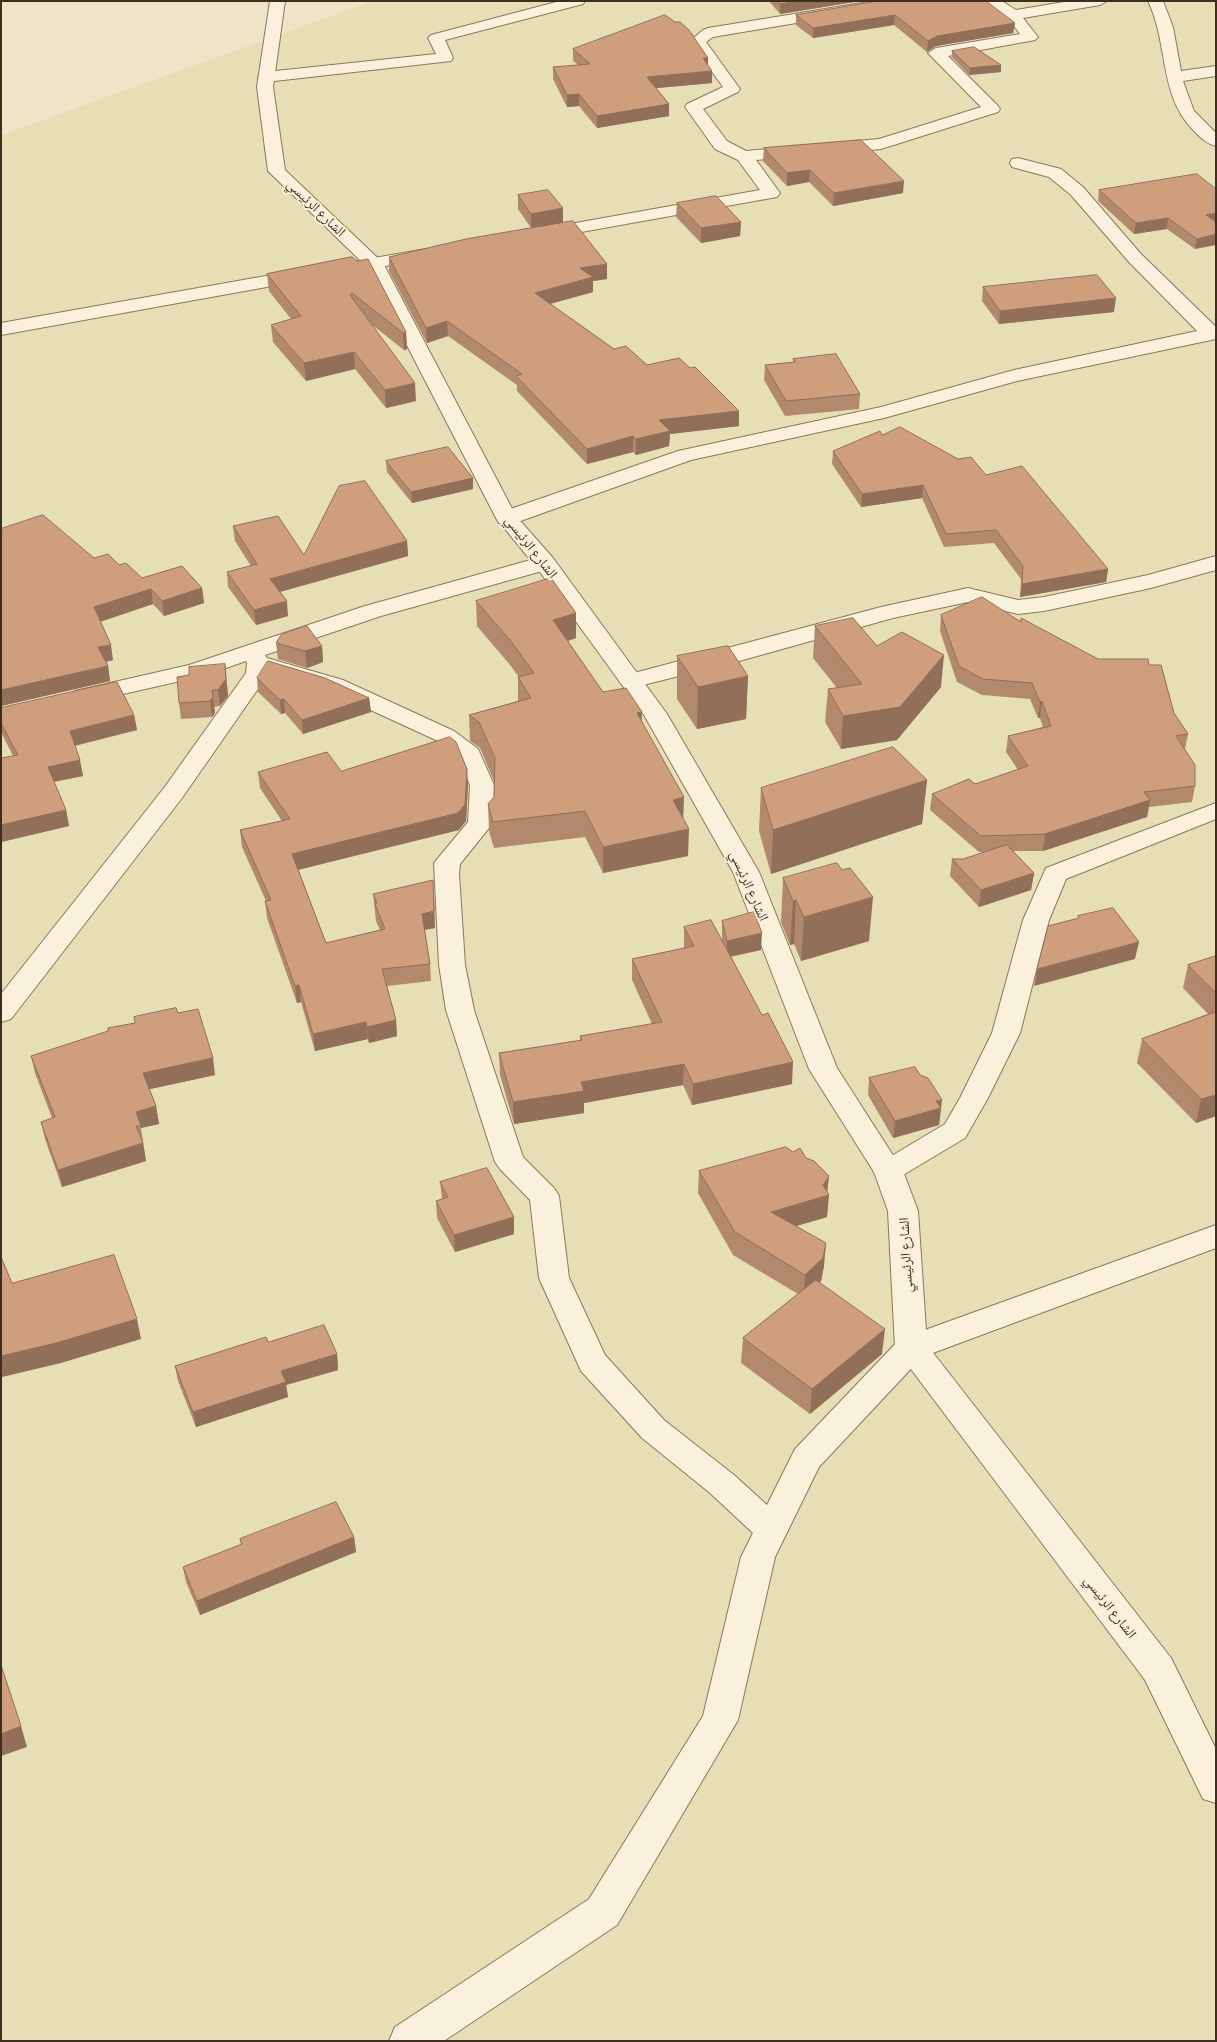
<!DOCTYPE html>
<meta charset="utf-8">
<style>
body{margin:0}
#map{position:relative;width:1217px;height:2042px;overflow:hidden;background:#f0e4c8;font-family:"Crimson Pro",serif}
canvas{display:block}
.frame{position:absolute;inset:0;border:2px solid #3d2e20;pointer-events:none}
</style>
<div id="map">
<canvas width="1217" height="2042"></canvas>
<div class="frame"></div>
</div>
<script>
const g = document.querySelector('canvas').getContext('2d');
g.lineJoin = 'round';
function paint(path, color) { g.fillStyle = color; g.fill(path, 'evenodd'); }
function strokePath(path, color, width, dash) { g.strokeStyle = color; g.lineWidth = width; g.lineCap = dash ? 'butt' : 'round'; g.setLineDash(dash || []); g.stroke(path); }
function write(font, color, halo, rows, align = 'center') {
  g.font = font + ' "Crimson Pro","Noto Naskh Arabic",serif'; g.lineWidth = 4; g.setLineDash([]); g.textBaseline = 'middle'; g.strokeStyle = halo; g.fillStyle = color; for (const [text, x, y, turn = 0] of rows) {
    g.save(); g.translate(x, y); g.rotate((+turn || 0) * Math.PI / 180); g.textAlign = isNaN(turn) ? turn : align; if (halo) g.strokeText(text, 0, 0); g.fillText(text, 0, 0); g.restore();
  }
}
paint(new Path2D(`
 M373,1H1216V2041H1V135Z`), '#e6deb5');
const minor = new Path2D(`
 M560,1H585L583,4L445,40L453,58L451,61L266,82L258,77L266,72L436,54L428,38L431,35Z
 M874,1H910L903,5L713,37L706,42L740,89L738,92L703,109L727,141L746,151L879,139L981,107L928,53L936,48L1020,34L1008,18L985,1H1002L1016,10L1070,1H1107L1100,5L1023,18L1038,37L1035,40L948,56L998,106L1000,109L998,112L881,149L756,160L780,193L777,197L542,239L536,238L533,234L536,230L542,229L760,190L738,160L715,149L685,107L687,104L723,87L690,41L703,30L708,28Z
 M1148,1H1163L1173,27L1181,71L1216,66V76L1183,81L1194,111L1216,133V146C1207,144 1200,137 1194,131C1158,95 1169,44 1148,1Z
 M1018,158L1061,169L1083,187L1141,254L1216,327V339L1017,381L884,418L691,460L515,523L507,524L499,523L496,518L499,513L678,451L881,407L1014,370L1197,331L1129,262L1071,195L1049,177L1012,167L1010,163L1012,159Z
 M426,249L432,250L435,254L432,258L345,273L339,272L336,268L339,264L345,263Z
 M305,269L311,271L314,275L311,279L1,335V323Z
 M545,556L553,558L556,563L553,568L381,616L265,655L267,658L343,680L454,731L478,749L494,785L493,823L460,864L459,874L465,965L474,1010L523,1157L554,1188L559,1196L569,1278L605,1355L664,1420L734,1475L767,1505L795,1449L900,1339L1216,1225V1248L922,1357L819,1467L775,1557L738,1720L617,1925L444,2041H389L395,2027L589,1899L703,1716L741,1557L753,1533L710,1493L642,1438L581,1371L539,1278L530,1200L500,1169L495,1162L446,1010L439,965L434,863L468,822L470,785L458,757L438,741L327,690L269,673L182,798L11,1019L1,1022V994L164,788L246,673L247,663L246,661L203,676L83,703L75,701L71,696L75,691L189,665L365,606Z
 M1216,556V570L1151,588L1044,611L1018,614L968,602L893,618L743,660L631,688L623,686L619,681L623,676L881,607L968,588L1018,600L1044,597L1148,575Z
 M1216,803V819L1066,879L1049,920L1020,1033L988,1098L965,1138L898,1178L888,1181L878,1178L873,1171L878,1164L945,1124L960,1098L992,1033L1023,920L1046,868Z`);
const tertiary = new Path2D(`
 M270,1H285L273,87L285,170L383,263L516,516L553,558L667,714L759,872L837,1068L903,1171L918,1211L927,1345L1171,1658L1216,1749V1803L1203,1799L1145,1680L895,1348L888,1211L874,1172L809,1069L733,872L644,715L537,568L496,518L366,266L268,171L257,87Z`);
strokePath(minor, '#8d765c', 2);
strokePath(tertiary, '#8d765c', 2);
paint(minor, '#faf1dc');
paint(tertiary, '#faf1dc');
paint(new Path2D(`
 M769,1H860L780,14Z
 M878,1L1015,23L1013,33L936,46L927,52L894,25L813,38L796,25V15Z
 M573,49L708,58V66L712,83L656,88L669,104V116L597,128L579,106L567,107L553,79V67L578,65L573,61Z
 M952,51L1001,72L969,75L952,57Z
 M764,148L903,193L833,206L809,182L787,186L763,161Z
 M1216,189L1195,249L1167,229L1134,234L1098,201L1099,190Z
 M518,195L563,208V222L607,279L593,281V292L550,304L614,349L647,365L690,368L739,411V426L670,434L669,446L636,455L633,452L587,464L517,391V385L448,336L427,343L389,271V257L531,228L518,209Z
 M677,203L741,222L740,236L701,243L676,217Z
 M352,257L406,332L407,349L404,350L371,324L416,401L386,408L355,369L306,381L273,342L271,325L291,319L269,291L267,274Z
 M983,287L1114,312L999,324L982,301Z
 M793,359L860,394L859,409L785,416L764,380L765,365L793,362Z
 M882,435L986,475L1108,569L1106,582L1020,597L1021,579L994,543L944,547L922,498L861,507L832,464L833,451Z
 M386,461L473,478V489L412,503L387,472Z
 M233,526L304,555L407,541L408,556L280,592L288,616L256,625L228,587L227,572L251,566L235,541Z
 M1,529L94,558L119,565L142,578L202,588L204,603L164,616L153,604L100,621L113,660L106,662L108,666L110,681L1,706Z
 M476,601L576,638L568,641L603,692L642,721L683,819L688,856L603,873L585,837L494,848L489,831L488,804L494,797V781L480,748L470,741L469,715L518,701V676L511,666L477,626Z
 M941,615L1020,622L1098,659L1149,665L1174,713L1188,734L1185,749L1195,786L1192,802L1149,807L1147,817L1043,851H1013L1034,873L1031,890L979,907L950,876L952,859H963L985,852H979L930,810L932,794L975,784L1018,770L1006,752L1008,736L1043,727L1040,718H1038L1030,699L982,695L957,682L940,631Z
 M815,626L877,646L941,687L897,740L841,749L825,722L828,689L837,688L813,658Z
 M276,643L322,646L323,662L307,668L278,659Z
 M677,656L748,676L746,719L697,729L677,699Z
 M225,664L228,696L220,706L214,707L215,713L212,717L181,719L179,703L189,675Z
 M257,678L369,698L371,712L303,734L285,713L281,714L258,692Z
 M134,715L137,730L75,746L83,776L54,782L66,810L69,826L1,842V758L13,756L1,732V723Z
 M341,771L468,785L466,821L459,830L298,869L326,943L380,930L376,921L373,894L435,928L424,930L430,964L431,981L387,986L396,1020L397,1036L369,1043L368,1039L315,1051L301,1002L297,1003L267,918L265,901H266L242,847L240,830L282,821L260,788L258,772Z
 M927,780L922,824L771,874L759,831L761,788Z
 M783,878L869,941L801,961L794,944L790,945L781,922Z
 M722,921L761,950L731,957L792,1084L692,1105L683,1085L584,1103V1113L514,1124L500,1075L499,1053L580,1041V1036L652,1024L632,980V959L684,948V927L722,941Z
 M1216,956V1116L1196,1123L1137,1063L1142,1039L1208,1014L1183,988L1188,965Z
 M178,1013L215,1075L149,1089L156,1106L159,1124L141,1128L146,1161L62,1187L45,1139L41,1122L52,1118L35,1073L31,1056Z
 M869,1078L941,1108L939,1125L893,1138L868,1095Z
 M699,1171L828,1192L827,1217L796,1226L824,1266L821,1281L819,1282L882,1354L810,1414L741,1363L743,1338L798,1294L733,1255L698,1193Z
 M440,1182L514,1217V1234L455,1252L437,1218L436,1201L442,1199Z
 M268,1342L337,1354L338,1370L286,1385L288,1397L196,1427L178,1381L175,1366Z
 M354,1537L356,1552L200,1615L186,1582L183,1567L241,1545L240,1539Z`), '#b2896c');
paint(new Path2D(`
 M798,1H860L780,14V4Z
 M895,15L894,25L813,38V28Z
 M1015,23L1013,33L936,46L927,52L928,41L937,36Z
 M703,58H708V69Z
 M1001,65V72L969,75L970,68Z
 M712,71V83L647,89V77Z
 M579,94V106L567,107V95Z
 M669,104V116L597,128V116Z
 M810,170L809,182L787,186V173Z
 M904,181L903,193L833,206L834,193Z
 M563,208V223L531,228V214Z
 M1216,213V224L1206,215Z
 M1168,218L1167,229L1134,234L1136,223Z
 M741,222L740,236L701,243V228Z
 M1216,234V245L1195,249L1197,239Z
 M607,264V279L593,281V292L535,308V293L580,268Z
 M1116,298L1114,312L999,324L1000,311Z
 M447,321L448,336L427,343L426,328Z
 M406,332L407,349L404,350L403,333Z
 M354,352L355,369L306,381L304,363Z
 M415,383L416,401L386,408L385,390Z
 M739,411V426L670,434L669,446L636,455V439L659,420Z
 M633,436V452L587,464V449Z
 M473,478V489L412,503L411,492Z
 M923,485L922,498L861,507L862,494Z
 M407,541L408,556L272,594L270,579Z
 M1108,569L1106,582L1020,597L1022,584Z
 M202,588L204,603L164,616L162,601Z
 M151,589L153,604L97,623L94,607Z
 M287,601L288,616L256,625L254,610Z
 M576,613V638L554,645L553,620Z
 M111,645L113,660L100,663L98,647Z
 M322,646L323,662L307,668L305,651Z
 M944,655L941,687L897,740L841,749L843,716Z
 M225,664L228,696L220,706L218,690Z
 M108,666L110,681L1,706V690Z
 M748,676L746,719L697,729L698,687Z
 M212,690L215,713L212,717L210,701Z
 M369,698L371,712L303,734L302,720Z
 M284,699L285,713L281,714L280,700Z
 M1042,701L1040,718H1038L1040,702Z
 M642,712L641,738L637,713Z
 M134,715L137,730L72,746L70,731Z
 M80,760L83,776L51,782L48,767Z
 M467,769L468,785L466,821L459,830L294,871L292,854Z
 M927,780L922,824L771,874L773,830Z
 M684,797L683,824L673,800Z
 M1150,800L1147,817L1043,851L1045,834Z
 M66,810L69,826L1,842V825Z
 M689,829L688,856L603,873V847Z
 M1034,873L1031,890L979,907L981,890Z
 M434,897L435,928L423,930L422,914Z
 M873,897L869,941L801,961L804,917Z
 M796,900L794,944L790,945L793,901Z
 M762,933L761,950L726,957L727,941Z
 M1139,942L1135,959L1034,986L1037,969Z
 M299,985L301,1002L297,1003L295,986Z
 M396,1020L397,1036L369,1043L367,1027Z
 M366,1022L368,1039L315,1051L313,1034Z
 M213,1058L215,1075L146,1090L143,1073Z
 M793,1062L792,1084L692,1105L693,1084Z
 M684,1064L683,1085L584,1103V1113L514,1124L513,1102L581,1082Z
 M1216,1095V1116L1196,1123L1201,1099Z
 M942,1100L939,1125L893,1138L895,1121L936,1101Z
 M156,1106L159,1124L141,1128L136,1112Z
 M143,1143L146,1161L62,1187L58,1170Z
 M829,1176L827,1195H829L827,1217L769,1234L771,1212L823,1185Z
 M514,1217V1234L455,1252L454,1235Z
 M826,1243L824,1266L821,1281L804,1297L805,1275Z
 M137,1319L141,1339L61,1363L2,1377L1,1372V1356Z
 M885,1329L882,1354L810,1414L812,1389Z
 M337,1354L338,1370L286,1385L288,1397L196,1427L193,1412L281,1371Z
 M354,1537L356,1552L200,1615L197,1601Z
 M21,1726L27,1747L1,1756V1734Z`), '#916f58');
const building = new Path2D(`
 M778,1H798L780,4Z
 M878,1H986L1015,23L937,36L928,41L895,15L813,28L796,15Z
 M665,15L675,22H680L689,30L708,58H703L712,71L647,77L669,104L597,116L579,94L567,95L553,67L590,64L573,49Z
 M974,47L1001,65L970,68L952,51Z
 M861,140L904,181L834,193L810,170L787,173L764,148Z
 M1197,174L1216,189V213L1206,215L1216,222V234L1197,239L1168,218L1136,223L1099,190Z
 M548,190L563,208L531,214L518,195Z
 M716,196L741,222L701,228L677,203Z
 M573,221L607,264L580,268L593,277L535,293L614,349L626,346L647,365L679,358L690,368L695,367L739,411L659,420L670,431L636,439L633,436L587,449L516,376L522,374L447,321L426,328L389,257L466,239Z
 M352,257L357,261L368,259L406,332L403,333L352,293L350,295L415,383L385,390L354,352L304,363L271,325L301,316L267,274Z
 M1097,275L1116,298L1000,311L983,287Z
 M836,354L860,394L786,401L765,365L795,362L793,359Z
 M900,427L958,459L971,457L986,475L1022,466L1108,569L1022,584L1023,566L996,530L946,534L923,485L862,494L833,451L880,431L882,435Z
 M448,447L473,478L411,492L386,461Z
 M365,481L407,541L270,579L287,601L254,610L227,572L257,564L233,526L278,516L304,555L339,486Z
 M43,515L94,558L108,554L119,565L126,563L142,578L182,566L202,588L162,601L151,589L94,607L111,645L98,647L108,666L1,690V529Z
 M551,578L576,613L553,620L603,692L626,688L642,712L637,713L684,797L673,800L689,829L603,847L585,811L493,822L488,804L494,797L495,758L479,722L469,715L531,698L518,677L534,673L510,640L476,601Z
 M982,597L1021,622V618L1098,659H1148L1149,665H1161L1174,713L1188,734L1176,736L1195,765V786L1144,792L1150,800L1045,834L981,836L932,794L969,779L975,784L1028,766L1008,736L1051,726L1042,701L1040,702L1032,683L983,679L959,666L941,615Z
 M853,618L877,646L902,632L944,655L900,707L843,716L828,689L862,684L815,626Z
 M307,626L322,646L305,651L276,643L281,635Z
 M728,646L748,676L698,687L677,656Z
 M268,661L325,678L369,698L302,720L284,699L280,700L257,678Z
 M225,664L226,679L218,690H212L213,697L210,701L179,703L177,677L189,675V667Z
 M117,682L134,715L70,731L80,760L48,767L66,810L1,825V758L18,755L1,723V708Z
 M450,737L456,742L467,769L465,805L458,813L292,854L326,943L385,929L375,904L377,903L373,894L433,880L434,911L422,914L430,964L382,969L396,1020L367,1027L366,1022L313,1034L299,985L295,986L265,901L271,900L240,830L290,819L258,772L327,752L341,771Z
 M893,747L927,780L773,830L761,788Z
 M1007,845L1034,873L981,890L952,859H963Z
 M837,863L842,870L850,868L873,897L804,917L796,900L793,901L783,878Z
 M1113,908L1139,942L1037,969L1048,926L1079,918L1078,916Z
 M754,912L762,933L727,941L722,921Z
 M711,920L762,1015L768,1013L793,1062L693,1084L684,1064L581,1082L584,1091L513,1102L499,1053L582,1040L580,1036L662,1022L632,959L694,946L684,927Z
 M1216,956V993L1188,965Z
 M176,1008L178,1013L198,1009L213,1058L143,1073L156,1106L136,1112L141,1126H136L143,1143L58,1170L41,1122L55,1117L31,1056L108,1031V1028L135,1023L134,1017Z
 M1216,1012V1095L1201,1099L1142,1039Z
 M915,1067L920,1075L928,1078L942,1100L936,1101L941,1108L895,1121L869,1078Z
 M786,1147L793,1152L800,1148L806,1158L814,1161L829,1176L823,1185L829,1195L771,1212L826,1243L823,1258L805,1275L735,1232L699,1171Z
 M487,1168L514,1217L454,1235L436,1201L448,1197L440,1182Z
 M114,1255L137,1319L56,1343L1,1356V1257L12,1283Z
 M816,1280L885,1329L812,1389L743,1338Z
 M324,1325L337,1354L281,1371L286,1382L193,1412L175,1366L266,1337L268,1342Z
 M336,1502L354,1537L197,1601L183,1567L242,1544L240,1539Z
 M1,1665L21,1726L1,1734Z`);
paint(building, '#cf9f7d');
strokePath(building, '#916f58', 1);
write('14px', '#3d2e20', '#f7eed8', [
 ["الشارع الرئيسي",316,208,44],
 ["الشارع الرئيسي",531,547,52],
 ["الشارع الرئيسي",749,886,66],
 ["الشارع الرئيسي",906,1255,-93],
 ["الشارع الرئيسي",1110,1607,52]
]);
</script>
